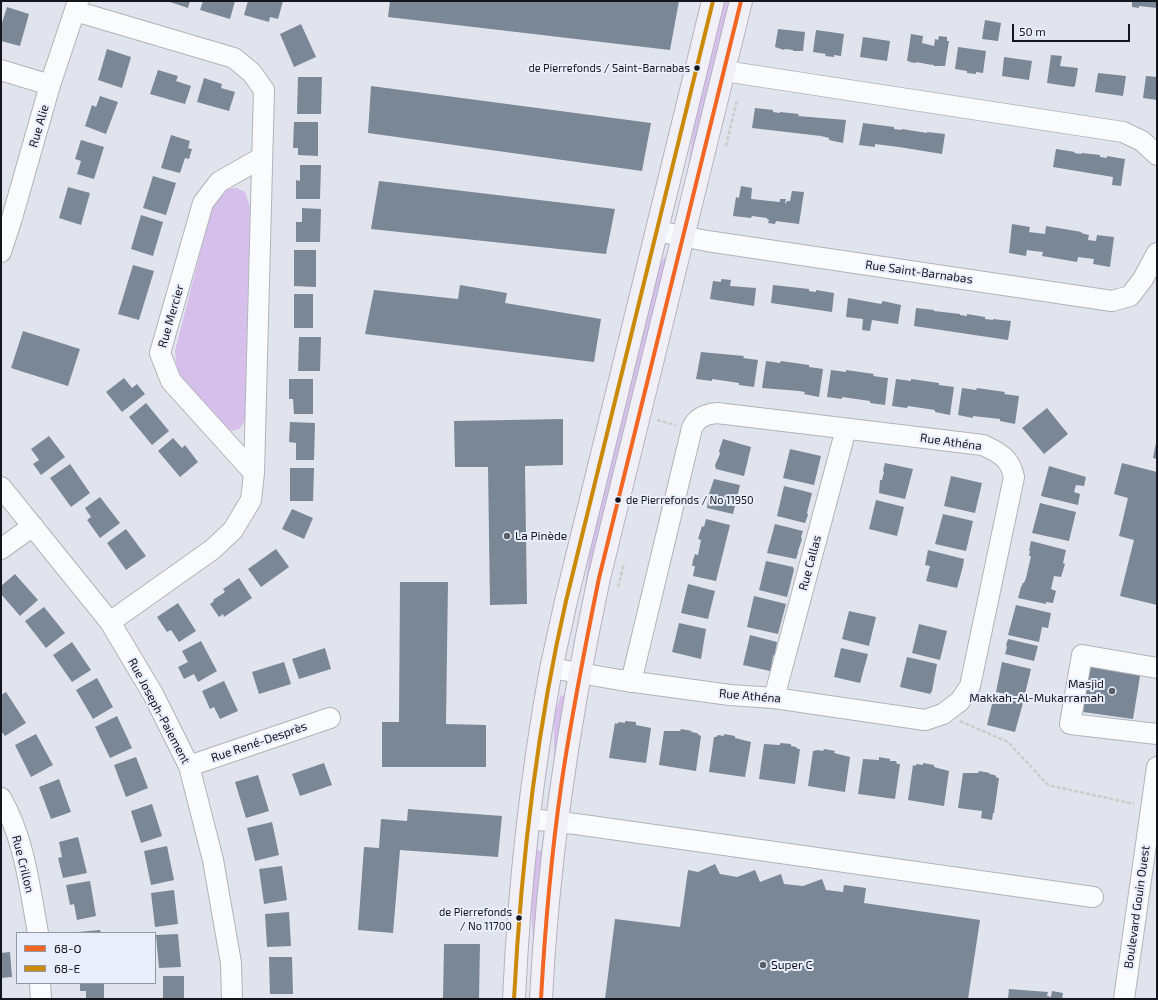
<!DOCTYPE html>
<meta charset="utf-8">
<style>
body{margin:0}
#map{position:relative;width:1158px;height:1000px;overflow:hidden;background:#e1e4ed;font-family:"Exo 2",sans-serif}
canvas{display:block}
.frame{position:absolute;inset:0;border:2px solid #15161d;pointer-events:none}
.legend{position:absolute;left:16px;top:932px;width:140px;height:52px;box-sizing:border-box;background:#e9eefc;border:1px solid #9498a3;margin:0;padding:5px 7px;list-style:none;font-size:12px;color:#15161d}
.legend li{display:flex;align-items:center;gap:8px;height:20px}
.legend b{width:20px;border:1px solid #9498a3}
.scale{position:absolute;left:1012px;top:24px;width:118px;height:18px;box-sizing:border-box;border:2px solid #15161d;border-top:0;padding-left:5px;font-size:12px;line-height:14px;white-space:nowrap;color:#15161d;-webkit-text-stroke:3px #e9eefc;paint-order:stroke}
</style>
<div id="map">
<canvas width="1158" height="1000"></canvas>
<div class="frame"></div>
<ul class="legend">
<li><b style="height:5px;background:#f26522"></b>68-O</li>
<li><b style="height:5px;background:#ca8906"></b>68-E</li>
</ul>
<div class="scale">50 m</div>
</div>
<script>
const g = document.querySelector('canvas').getContext('2d');
g.lineJoin = 'round';
function paint(path, color) { g.fillStyle = color; g.fill(path, 'evenodd'); }
function strokePath(path, color, width, dash) { g.strokeStyle = color; g.lineWidth = width; g.lineCap = dash ? 'butt' : 'round'; g.setLineDash(dash || []); g.stroke(path); }
function write(font, color, halo, rows, align = 'center') {
  g.font = font + ' "Exo 2",sans-serif'; g.lineWidth = 4; g.setLineDash([]); g.textBaseline = 'middle'; g.strokeStyle = halo; g.fillStyle = color; for (const [text, x, y, turn = 0] of rows) {
    g.save(); g.translate(x, y); g.rotate((+turn || 0) * Math.PI / 180); g.textAlign = isNaN(turn) ? turn : align; if (halo) g.strokeText(text, 0, 0); g.fillText(text, 0, 0); g.restore();
  }
}
paint(new Path2D(`
 M723,1H731L687,178L694,121Z
 M237,188L245,192L250,207L245,421L239,429L232,431L224,427L181,377L176,364L175,351L212,207L223,189Z
 M664,257L668,259L583,603L591,541L659,268Z
 M561,695L565,696L554,762V715Z
 M537,850L543,851L534,955C532,920 528,884 537,850Z`), '#d6c0eb');
paint(new Path2D(`
 M167,1H190L188,8Z
 M203,1H235L230,19L200,10Z
 M248,1H283L278,19L270,17L269,22L244,15Z
 M390,1H679L670,50L388,17Z
 M1132,1H1157V8L1139,6V8L1132,7Z
 M7,7L29,14L20,46L1,41V26Z
 M985,20L1001,23L998,41L982,39Z
 M301,24L316,57L294,67L280,34Z
 M778,29L805,32L803,51H793V50L785,49L784,50L775,47Z
 M816,30L844,34L841,56L834,55V57L825,56L826,54L813,52Z
 M911,34L923,36L922,43L934,46L935,39L938,40L939,36L947,37V41H949L945,66H934L932,64V65L916,62V63L909,62L910,61H907Z
 M863,37L890,41L887,61L860,57Z
 M958,47L986,51L983,73L976,72V74L967,73V71L955,69Z
 M107,49L131,57L122,88L98,80Z
 M1051,55L1062,56L1060,66L1078,68L1075,86L1073,87L1047,83Z
 M1004,57L1032,61L1029,80L1002,76Z
 M158,70L178,76L176,81L191,86L185,104L150,94Z
 M1098,73L1126,76L1123,96L1095,92Z
 M1146,76L1157,77V100L1143,98Z
 M298,77H322L321,114H297Z
 M204,78L222,84L221,88L235,92L229,111L197,102Z
 M371,86L651,123L642,171L368,133Z
 M100,96L118,102L106,134L85,126L92,105L96,107Z
 M755,108L773,110V112L780,113V112L799,114L798,116L846,120L843,143L829,140V138L821,136L752,128Z
 M294,122H318V156L298,155V148H293Z
 M863,123L894,127V129L901,130L902,129L927,133V132L945,134L942,154L899,147L875,144V147L859,145Z
 M171,135L190,141L188,148L192,149L189,159L185,158L180,173L161,168Z
 M81,140L104,147L94,179L77,174L81,161L75,159Z
 M1056,149L1075,152L1074,153L1081,154L1082,153L1100,155V157L1107,158V156L1125,159L1121,186L1112,185L1113,177L1053,167Z
 M300,165H321L320,199H296V180L300,181Z
 M153,176L176,183L166,215L143,208Z
 M379,181L615,209L606,254L371,229Z
 M741,186L752,188L751,199L780,202V199H786L785,203H786L787,201H790L792,191L804,192L799,224L776,221L775,224L768,223L769,220L767,219V218L752,216L751,218L733,216L736,197L739,198Z
 M68,187L90,193L81,225L59,218Z
 M302,208L321,209L320,242H296V222H302Z
 M141,215L163,222L153,256L131,249Z
 M1012,224L1030,227L1029,232L1045,234L1046,226L1082,232L1081,233L1089,235L1088,240L1096,241L1097,235L1114,237L1110,267L1093,264L1094,259L1078,257L1077,262L1042,256L1043,252L1034,251L1027,250L1026,256L1009,253Z
 M294,250H316V287L294,286Z
 M133,265L154,271L139,320L118,314Z
 M721,279L731,280L730,286L756,288L754,306L710,299L713,281L721,282Z
 M460,285L507,293L505,303L601,319L594,362L365,334L374,290L458,299Z
 M773,285L809,289V291L816,292V290L834,293L832,312L771,303Z
 M294,294H313V328H294Z
 M848,298L881,304L883,301L901,305L898,324L872,320L870,331L862,330L863,319L846,317Z
 M916,308L934,310V311L960,314V315L967,316V314L985,317V319L993,320V319L1011,321L1008,340L914,326Z
 M23,331L80,349L68,386L11,368Z
 M299,337H321L320,371H298Z
 M701,352L744,356L743,358L758,360L754,387L739,385V383L726,381L712,379V381L696,379Z
 M766,361L780,363L781,361L809,365V367L823,369L819,397L804,394L805,392L799,391L762,388Z
 M831,370L846,372V370L874,374L873,376L888,378L885,405L870,403V401L842,397V399L827,397Z
 M124,378L132,388L137,384L145,394L122,412L106,392Z
 M289,379H313V414H294L293,399H289Z
 M896,379L911,381V379L939,383V385L954,387L950,415L935,412V410L908,406L907,408L892,406Z
 M962,388L976,390L977,388L1005,392L1004,394L1019,396L1015,424L1000,421V419L973,416V418L958,415Z
 M146,403L169,431L152,445L129,417Z
 M1047,408L1068,434L1044,454L1022,428Z
 M563,419V465L525,466L527,604L490,605L488,467H455L454,421Z
 M290,422L315,423L314,460H296V443L289,442Z
 M49,436L65,457L41,475L33,464L39,460L31,449Z
 M173,438L182,448L185,445L198,462L180,477L158,451Z
 M723,439L751,447L744,476L716,469L715,465L720,454L719,451Z
 M1156,443H1157V459L1153,458Z
 M790,449L821,456L814,485L783,478Z
 M885,463L913,469L905,499L879,493L880,480H882L884,472L883,471Z
 M1122,463L1157,472V605L1120,596L1134,540L1119,536L1128,498L1114,494Z
 M70,464L90,493L71,507L50,478Z
 M1049,466L1086,477L1084,486L1076,485L1074,492L1080,494L1078,505L1041,496Z
 M290,468H314L313,501H290Z
 M951,476L982,483L975,513L944,506Z
 M714,479L740,485L733,514L707,508L709,494Z
 M784,486L812,493L807,513L808,515L805,523L777,516Z
 M100,497L120,523L100,538L87,520L91,517L85,508Z
 M876,500L904,507L897,536L869,529Z
 M1040,503L1076,512L1069,541L1032,533Z
 M292,509L313,518L304,539L282,529Z
 M943,514L973,521L966,551L935,544Z
 M706,519L730,525L716,581L693,576L695,566H692L693,560L695,554L698,555L701,540L698,539L702,526L704,527Z
 M775,524L803,531L801,537L802,539L798,551V553L796,559L767,553Z
 M126,529L146,556L126,570L107,543Z
 M1031,541L1066,550L1063,563L1065,564L1061,577L1054,576L1051,589L1056,591L1053,603L1046,602V604L1018,598L1021,587L1023,583H1024L1026,578L1031,556H1029L1030,551H1029Z
 M276,549L289,567L261,587L248,569Z
 M928,550L964,559L963,566L957,588L926,581L930,566L925,565Z
 M766,561L793,567L794,570L787,597L759,590Z
 M15,574L38,600L20,616L1,594V586Z
 M239,578L252,598L224,617L223,614L219,617L210,604L214,601L213,600L225,592L223,589Z
 M400,582H448L446,724L486,725V767H382V722H399Z
 M688,584L715,591L708,619L681,613Z
 M754,596L786,604L778,634L747,627Z
 M178,603L196,631L179,642L171,630L167,632L157,617Z
 M1016,605L1051,613L1048,628L1042,627L1039,642L1008,635Z
 M44,607L65,633L46,648L25,621Z
 M849,611L876,617L869,646L842,639Z
 M679,623L706,629L701,659L672,652Z
 M919,624L947,631L940,660L912,653Z
 M750,635L777,642L775,654L773,656L772,663L770,671L743,665Z
 M1008,639L1038,646L1034,661L1005,654L1007,647L1006,645Z
 M201,641L217,671L198,682L194,674L184,679L178,667L188,662L182,651Z
 M72,642L91,670L72,682L53,655Z
 M325,648L331,669L299,679L292,659Z
 M841,648L868,654L860,683L834,677Z
 M907,657L937,664L932,691L930,694L900,687Z
 M284,662L291,684L259,694L252,672Z
 M1002,662L1031,669L1024,698L996,692Z
 M1091,662L1141,670L1133,719L1083,712Z
 M97,678L113,707L93,719L76,690Z
 M224,681L238,711L220,719L214,707L210,709L202,691Z
 M6,692L26,723L5,736L1,731V695Z
 M994,696L1023,703L1015,732L987,725Z
 M117,716L132,748L110,758L95,727Z
 M625,721L636,722V725L651,728L646,763L609,758L615,723L617,724L619,722L625,723Z
 M681,729L692,731L691,732L697,733L699,735L701,736L696,771L659,765L664,731H680Z
 M36,734L53,765L31,777L15,745Z
 M724,734L735,736V738L751,742L745,777L709,772L714,737H716L718,735L724,736Z
 M780,743L791,744V746L796,747L798,749H800L795,784L759,779L764,744L780,745Z
 M824,749L835,751L834,753L850,757L845,792L808,786L813,751L818,750L823,751Z
 M136,757L148,788L126,797L114,765Z
 M879,757L890,759V761H896L897,764H900L895,799L858,794L863,759L879,760Z
 M324,763L332,785L300,796L292,774Z
 M923,763L934,765V767L949,771L944,806L908,800L913,765L915,766L917,764L923,765Z
 M979,771L990,773L989,774L995,775L997,778H999L994,813H993L992,820L981,818L982,811L958,808L963,773H978Z
 M258,775L269,811L246,818L235,782Z
 M59,779L71,812L51,819L39,787Z
 M152,804L162,836L141,843L131,811Z
 M408,809L502,816L498,857L400,850L393,933L358,930L364,847L379,848L381,819L407,821Z
 M272,822L279,855L255,861L247,828Z
 M78,837L87,873L63,878L58,858L62,857L59,842Z
 M167,846L174,880L151,885L144,851Z
 M715,864L720,874L737,877L755,870L760,882L781,874L784,884L803,886L822,879L826,890L843,892L844,885L866,888L864,903L980,920L968,999H605L615,919L680,927L688,870L698,872Z
 M282,866L287,900L264,904L259,869Z
 M90,881L96,916L77,920L74,904L70,905L66,885Z
 M174,890L178,924L155,927L151,893Z
 M289,912L291,946L267,947L265,914Z
 M100,930L101,933H78V932Z
 M178,934L181,967L159,968L156,935Z
 M444,944H480L479,999H443Z
 M10,952L12,977L1,978V953Z
 M269,957H292L293,994H270Z
 M163,976H184V999H163Z
 M80,983H104V999H86V991H80Z
 M1009,989L1048,992L1047,996L1051,997L1052,991L1063,993L1062,999H1008Z`), '#7a8796');
const minor = new Path2D(`
 M75,11L234,58L252,73L264,90L254,473L251,500L233,530L213,549L110,622
 M1,70L50,85
 M724,71L1123,132L1142,141L1157,155
 M657,231L707,241L1112,301L1130,296L1143,279L1157,253
 M1,252L12,218L50,85L78,1
 M254,473L171,381L160,353L203,203L219,182L261,158
 M1,487L110,622L153,694L189,766L213,860L231,963L232,999
 M1,549L33,526
 M551,668L620,680L730,695L774,698L925,720L943,714L960,701L970,686L1014,477C1010,458 1000,453 983,445L717,413C706,414 697,417 692,428L631,682
 M1157,668L1082,655L1070,724L1157,734
 M774,698L846,429
 M189,766L330,718
 M1,798C24,837 30,889 38,933
 M529,819L576,824L1093,897
 M40,983L41,999
 M1124,999L1157,767`);
const major = new Path2D(`
 M514,999C519,888 531,778 551,669C556,646 561,623 566,601L713,1
 M541,999C548,856 569,718 599,578L741,1`);
strokePath(minor, '#b1b3ba', 22);
strokePath(major, '#b3b2c0', 24);
strokePath(new Path2D(`
 M726,146L737,100
 M657,420L676,425
 M618,587L624,563
 M960,721L1008,742L1048,785L1134,804`), '#cbccce', 2.5, [4, 2]);
strokePath(minor, '#fafbfc', 20);
strokePath(major, '#f0f0f6', 22);
strokePath(new Path2D(`
 M541,999C545,928 551,858 561,787C571,717 585,647 599,578L741,1`), '#f26522', 4);
strokePath(new Path2D(`
 M514,999C521,865 536,732 566,601L713,1`), '#ca8906', 4);
for (const [x, y, r, color] of [
 [697,68,3.5,"#15161d"],
 [618,500,3.5,"#15161d"],
 [507,536,4,"#5c5e66"],
 [1112,691,4,"#5c5e66"],
 [519,918,3.5,"#15161d"],
 [763,965,4,"#5c5e66"]
]) { const dot = new Path2D(); dot.arc(x, y, r, 0, 2 * Math.PI); g.fillStyle = color; g.fill(dot); strokePath(dot, '#e9eefc', 1.5); }
write('11px', '#15161d', '#e9eefc', [
 ["de Pierrefonds / Saint-Barnabas",690,68],
 ["de Pierrefonds / No 11950",626,500,"left"],
 ["de Pierrefonds",512,912],
 ["/ No 11700",512,926]
], 'right');
write('12px', '#15161d', '#e9eefc', [
 ["Rue Alie",39,126,-74],
 ["Rue Saint-Barnabas",919,272,8],
 ["Rue Mercier",171,316,-74],
 ["Rue Athéna",951,442,8],
 ["Rue Callas",810,563,-75],
 ["Rue Athéna",750,696,5],
 ["Rue Joseph-Paiement",159,711,62],
 ["Rue René-Desprès",259,742,-19],
 ["Rue Crillon",23,864,76],
 ["Boulevard Gouin Ouest",1137,907,-82]
]);
write('12px', '#15161d', '#e9eefc', [
 ["La Pinède",515,536],
 ["Masjid",1104,684,"right"],
 ["Makkah-Al-Mukarramah",1104,698,"right"],
 ["Super C",771,965]
], 'left');
</script>
